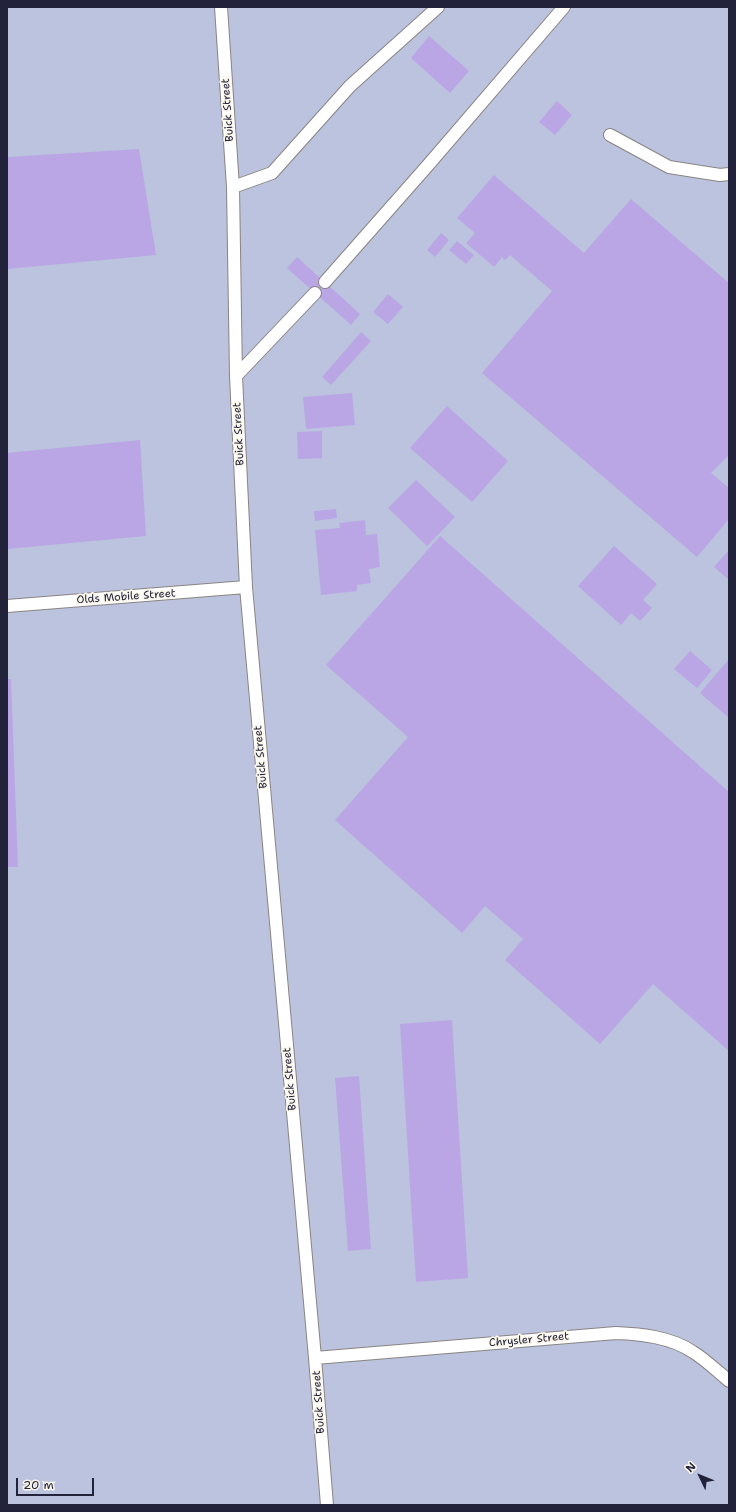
<!DOCTYPE html>
<style>
body{margin:0}
#map{position:relative;width:736px;height:1512px;overflow:hidden;background:#f0e7cb;font-family:"Shantell Sans",sans-serif}
canvas{display:block}
.frame{position:absolute;inset:0;border:8px solid #22223b;pointer-events:none}
.north{position:absolute;left:680px;top:1456px;width:40px;height:40px;-webkit-text-stroke:3px #fbf7ec;paint-order:stroke;rotate:313deg;font-size:11px;font-weight:700;line-height:16px;text-align:center;color:#22223b}
.north::after{content:'';display:block;margin:auto;width:14px;height:18px;background:#22223b;clip-path:polygon(50% 0,100% 100%,50% 72%,0 100%)}
.scale{position:absolute;left:16px;top:1478px;width:78px;height:18px;box-sizing:border-box;border:2px solid #22223b;border-top:0;padding-left:5px;font-size:12px;line-height:14px;white-space:nowrap;color:#22223b;-webkit-text-stroke:3px #fbf7ec;paint-order:stroke}
</style>
<div id="map">
<canvas width="736" height="1512"></canvas>
<div class="frame"></div>
<div class="north">N</div>
<div class="scale">20 m</div>
</div>
<script>
const g = document.querySelector('canvas').getContext('2d');
g.lineJoin = 'round';
function paint(path, color) { g.fillStyle = color; g.fill(path, 'evenodd'); }
function strokePath(path, color, width, dash) { g.strokeStyle = color; g.lineWidth = width; g.lineCap = dash ? 'butt' : 'round'; g.setLineDash(dash || []); g.stroke(path); }
function write(font, color, halo, rows, align = 'center') {
  g.font = font + ' "Shantell Sans",sans-serif'; g.lineWidth = 3.5; g.setLineDash([]); g.textBaseline = 'middle'; g.strokeStyle = halo; g.fillStyle = color; for (const [text, x, y, turn = 0] of rows) {
    g.save(); g.translate(x, y); g.rotate((+turn || 0) * Math.PI / 180); g.textAlign = isNaN(turn) ? turn : align; if (halo) g.strokeText(text, 0, 0); g.fillText(text, 0, 0); g.restore();
  }
}
paint(new Path2D(`
 M7,7H729V1505H7Z`), '#bcc3de');
paint(new Path2D(`
 M429,36L469,71L450,93L411,58Z
 M557,101L572,115L555,135L539,122Z
 M139,149L156,255L7,269V157Z
 M494,175L584,253L631,199L729,283V455L711,473L729,488V519L697,557L482,373L552,291L510,255L505,260L502,257L494,267L466,243L475,233L457,218Z
 M441,233L449,240L435,257L427,250Z
 M457,241L474,255L466,264L449,250Z
 M297,257L360,314L351,325L287,268Z
 M388,294L403,307L388,324L373,312Z
 M361,332L371,341L331,385L322,377Z
 M352,393L355,425L306,429L303,397Z
 M447,406L508,461L472,502L410,448Z
 M322,431V458L298,459L297,432Z
 M140,440L146,536L7,549V453Z
 M416,480L455,517L427,546L388,508Z
 M336,509L337,518L315,521L314,511Z
 M365,520L366,535L377,534L380,567L369,569L371,583L357,585V591L321,595L315,530L340,528L339,523Z
 M440,536L729,792V1051L653,984L600,1044L505,960L523,939L485,906L462,933L335,820L408,737L326,665Z
 M614,546L657,584L643,600L652,608L640,621L631,613L621,625L578,586Z
 M729,550V580L714,567Z
 M690,651L712,670L697,688L674,669Z
 M729,659V718L700,693Z
 M7,679H11L18,867H7Z
 M452,1020L468,1278L416,1282L400,1024Z
 M359,1076L371,1249L348,1251L335,1078Z`), '#baa6e5');
const lane = new Path2D(`
 M221,7L233,187L236,376L246,587L315,1358L327,1505
 M610,135L669,167L720,175L729,174
 M233,187L272,173L350,86L438,7
 M325,282L429,164L564,7
 M236,376L315,293
 M7,606L246,587
 M315,1358L616,1333C641,1334 671,1337 693,1352C706,1360 717,1371 729,1381`);
strokePath(lane, '#898483', 14);
strokePath(lane, '#fff', 12);
write('11px', '#22223b', '#fbf7ec', [
 ["Buick Street",228,110,-94],
 ["Buick Street",239,434,-93],
 ["Olds Mobile Street",126,597,-4],
 ["Buick Street",261,757,-95],
 ["Buick Street",290,1079,-95],
 ["Chrysler Street",529,1340,-5],
 ["Buick Street",319,1402,-94]
]);
</script>
